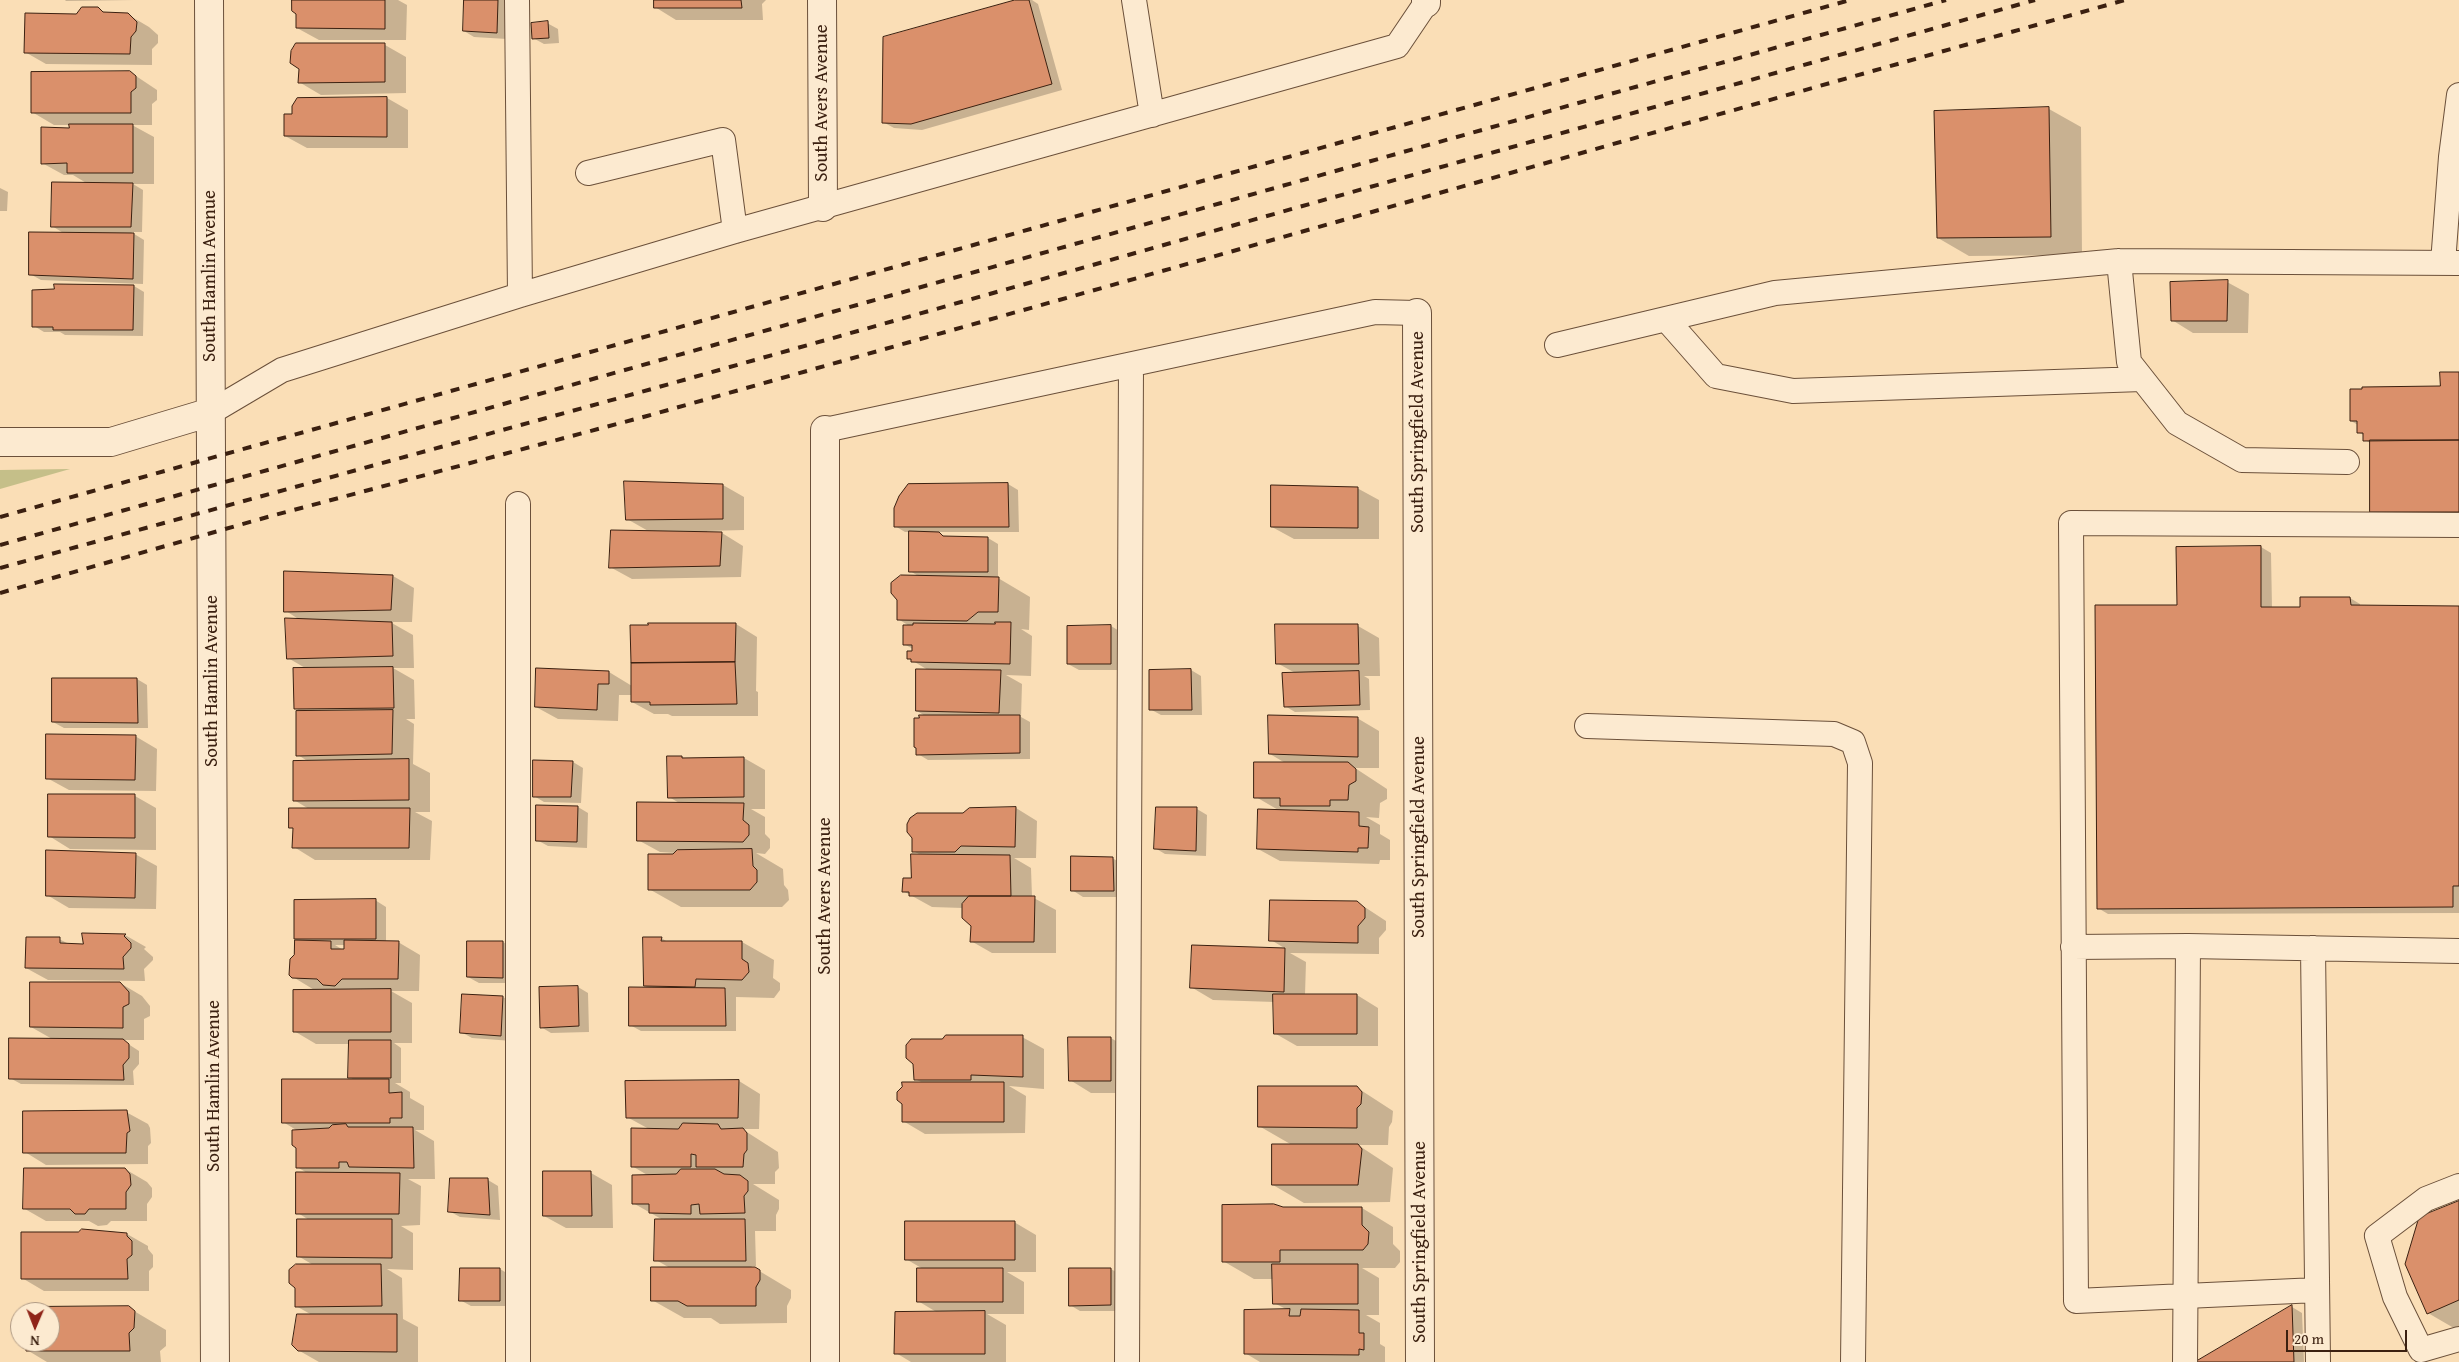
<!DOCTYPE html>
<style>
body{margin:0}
#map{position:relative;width:2459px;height:1362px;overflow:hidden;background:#fadeb6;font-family:"Gentium Book Plus",serif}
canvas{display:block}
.north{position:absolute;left:10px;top:1302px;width:50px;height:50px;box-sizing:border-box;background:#fcead0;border:1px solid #af9983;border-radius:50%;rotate:181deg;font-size:14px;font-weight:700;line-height:20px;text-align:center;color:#3b2010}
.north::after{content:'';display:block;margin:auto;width:18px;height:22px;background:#8f2418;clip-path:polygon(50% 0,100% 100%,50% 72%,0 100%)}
.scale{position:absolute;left:2286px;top:1330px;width:121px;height:22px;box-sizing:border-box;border:2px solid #3b2010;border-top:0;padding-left:6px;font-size:15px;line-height:18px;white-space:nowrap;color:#3b2010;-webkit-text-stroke:4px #fcead0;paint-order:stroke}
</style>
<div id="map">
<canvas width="2459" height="1362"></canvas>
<div class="north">N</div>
<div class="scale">20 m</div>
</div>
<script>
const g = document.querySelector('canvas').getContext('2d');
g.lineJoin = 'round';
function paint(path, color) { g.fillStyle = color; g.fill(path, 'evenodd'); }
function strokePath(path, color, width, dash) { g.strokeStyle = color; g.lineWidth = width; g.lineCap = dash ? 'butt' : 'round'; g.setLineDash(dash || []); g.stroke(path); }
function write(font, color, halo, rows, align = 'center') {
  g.font = font + ' "Gentium Book Plus",serif'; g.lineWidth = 5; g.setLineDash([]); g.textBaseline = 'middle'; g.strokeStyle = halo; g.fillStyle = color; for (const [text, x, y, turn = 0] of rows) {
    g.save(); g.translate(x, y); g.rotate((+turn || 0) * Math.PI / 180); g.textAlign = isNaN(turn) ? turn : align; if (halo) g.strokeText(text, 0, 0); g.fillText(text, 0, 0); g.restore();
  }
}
paint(new Path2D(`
 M69,469H70L0,489V470Z`), '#c5bf89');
paint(new Path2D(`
 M65,0H134L66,1Z
 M293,0H398L407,5L406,40H319L297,28L298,14Z
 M465,0H507V39L474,37L464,31Z
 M655,0H766L762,4L763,20H676L655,7Z
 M1019,0H1032L1038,4L1062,90L922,130L894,128L883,122Z
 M97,8L107,14H127L149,27L158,35V43L152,49V65L46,64L25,52L76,15Z
 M547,23L558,29L559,43L544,44L533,38Z
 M385,45L406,57V93L321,95L299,82Z
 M130,72L157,90V100L152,104V125H132L154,137V184H133L143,190L142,232H131L144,240L143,284L41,280L30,274L65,234L52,226L88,184L73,175H64L42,163L70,129V125H54L32,112Z
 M387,98L408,110V148H307L285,136L293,115Z
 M2049,109L2081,127L2082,255L1969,256L1938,238L1935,112Z
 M0,188L8,192L7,211H0Z
 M2227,282L2249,294L2248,333H2193L2172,320Z
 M134,286L144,292L143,336L65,335L60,332H44L34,326Z
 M2459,373V529H2403L2371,511L2372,444L2365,440V436L2358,432V425L2351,421L2442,387Z
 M1008,484L1018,490L1019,532H936L945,537L988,538L998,544V578L1030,597L1029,630L1021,629L1032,636L1031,676L1006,675L1022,684L1021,717L1030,722V759L928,760L918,754L927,717L917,711L928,670L908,658L913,649L904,644L911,627L898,619L920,577L910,571V532H905L895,526Z
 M723,485L744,497V530L707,531V533H722L743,546L741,577L632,579L610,567L650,532L627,519Z
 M1357,488L1379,500V539H1294L1272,527Z
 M2261,547L2271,553L2272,608H2301L2350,598L2360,604V607H2459V913L2108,914L2098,908L2178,606Z
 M393,576L414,588L412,622H390L413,635L414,668H393L414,680L415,719H406L414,724L413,764L430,773V812H415L432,821L430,860H315L294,847V829L290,827L309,809L294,800L309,762L298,755L302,712L295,708L307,669L288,658L300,620L286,611Z
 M649,624H736L757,637L756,691L758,692V716H672L668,714H654L632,702V695H619L618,721L558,719L536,707L609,672L632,686Z
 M1111,626L1121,632V670H1079L1068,664Z
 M1358,626L1379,638L1380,676H1364L1369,679L1370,710L1295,712L1285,706L1297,674L1277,663Z
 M1191,670L1201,676L1202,715H1161L1150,709Z
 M137,679L147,685L148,728H64L53,722Z
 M1357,718L1379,731V768H1355L1387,789V799L1380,803L1379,818L1366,817L1380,825V834L1390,840V860H1380L1379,864L1280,861L1258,849L1280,811L1256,797L1287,764L1270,754Z
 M135,736L157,749L156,791L69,790L47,778Z
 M668,757H682L686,759L744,758L765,770V809H751L765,817V834L770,839V848L765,854L756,853L783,869L784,885L788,890L789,900L782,907H681L649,889L676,853L660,852L638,840L681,804L669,797Z
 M534,761L573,762L583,768L581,803L544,802L534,796Z
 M135,796L156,808V850L70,849L49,836Z
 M578,807L588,813L587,848L548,846L537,840Z
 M1016,808L1037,821L1036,858H1014L1031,868L1032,897L1056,910V953H992L971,941L972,925L963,908L932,907L903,891L912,879L921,855L913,851L964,815Z
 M1197,809L1207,815L1206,856L1165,854L1155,848Z
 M135,854L157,866L156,909L69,908L47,895Z
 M1112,858L1123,864L1124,897H1083L1072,890Z
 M375,900L386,907V942H398L420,955L419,991H391L412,1003V1043H394L401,1048V1083H395L410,1092V1098L424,1106V1130H415L434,1141L435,1179H408L421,1186L420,1225L401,1226L413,1233V1270L387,1269L402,1278L403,1319L418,1327V1362H319L298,1350L312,1315L296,1306L315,1266L298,1256L309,1220L298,1213L309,1174L297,1167L298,1131L283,1122L354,1080L350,1077V1044H316L294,1031L316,991L293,977L300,942L295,939ZM335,945H346L345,951Z
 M1357,902L1386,921V930L1379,938V954L1290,953L1306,962L1305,995H1357L1378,1008V1046H1297L1276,1034L1275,1002L1213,1000L1191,987L1193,946L1286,949L1271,940Z
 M84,934L125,935L146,947L144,949L153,957V960L144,969L145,981L48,980L26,968L59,939L71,945L84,946Z
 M661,938L668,942H742L774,960L773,978L780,983V990L774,998L736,997V1031H641L630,1025L649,988L645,986Z
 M503,942L513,948V983H479L468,977Z
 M120,983L142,996L150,1006V1016L144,1019V1040H122L139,1051V1064L133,1071L134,1085L21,1084L10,1078L54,1040L31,1027Z
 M578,987L588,993L589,1032L551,1033L541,1027Z
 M463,995L503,997L514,1003L512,1041L472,1038L461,1032Z
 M1022,1037L1044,1049V1089L1009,1086L1026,1096L1025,1133L925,1134L903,1121L923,1083L915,1079Z
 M1111,1038L1132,1051V1093H1091L1070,1080Z
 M739,1081L760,1094L759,1129H742L778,1152L779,1168L775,1172V1184H753L779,1200V1209L776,1215V1231H755L756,1266H751L791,1290V1298L787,1306V1323L720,1324L711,1318H684L652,1300L670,1268L656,1260L663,1220L633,1203L649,1176L632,1166L649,1129L627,1117Z
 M1356,1087L1393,1111L1392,1122L1389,1127L1388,1145H1358L1393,1168L1390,1202L1304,1203L1273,1185L1292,1145L1259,1126Z
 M126,1112L148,1124L150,1128L151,1143L148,1146V1164L46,1165L25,1152Z
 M125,1169L147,1182L152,1188V1197L147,1204V1221H111L107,1225L98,1226L89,1221H46L25,1209Z
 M591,1173L612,1185L613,1228H566L544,1216Z
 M488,1180L498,1186L500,1220L460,1217L449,1211Z
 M2459,1202V1331L2428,1313Z
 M1283,1208H1362L1393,1227V1244L1400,1251V1262L1395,1268H1362L1379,1278V1315H1366L1380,1323V1344L1385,1347V1362H1260L1245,1353L1288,1310L1274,1303V1279H1254L1223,1261Z
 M1014,1222L1036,1235V1272H1007L1024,1282V1314H987L1006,1325V1362H911L896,1353L938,1313L918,1301L923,1269L906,1259Z
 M83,1230L127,1234L148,1246V1249L153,1255V1267L149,1271V1291H44L22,1278Z
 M500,1269L510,1275V1306H471L460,1300Z
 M1111,1269L1121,1275V1311H1080L1070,1305Z
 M2292,1307L2302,1313L2304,1362H2197Z
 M129,1308L166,1330V1346L160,1351L161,1362H47L27,1350V1342H50V1312H27Z`), '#0003');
const building = new Path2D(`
 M292,0H385V29L296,28V14L292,11Z
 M464,0H498L497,33L463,31Z
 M654,0H741L742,8H654Z
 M1015,0H1029L1052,84L911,124L882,123L883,37Z
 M82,7H98L103,12L128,13L137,22L136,31L131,37L130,54L24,53L25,13L76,14Z
 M548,21L549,38L532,39L531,23Z
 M296,43H385V82L298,83L299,69L290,63L291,51Z
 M130,71L136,76V88L131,92V113H31V72Z
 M387,97V137L284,136V114H292V106L297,98Z
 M2049,107L2051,237L1937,238L1934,111Z
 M69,124H133V173H67V163L41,164V127L69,128Z
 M52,182L133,183L131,227H51Z
 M29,232L134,233L133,279L29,275Z
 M2228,280L2227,321H2171L2170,282Z
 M54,284L134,285L133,330H53V327H32V290L54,289Z
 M2440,372H2459V440L2363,441V433H2357V421H2350V389H2362V387L2440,386Z
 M2370,440H2459V512H2370Z
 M624,481L723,484V519L626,520Z
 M1008,483L1009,527H894V508L899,496L908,484Z
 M1271,485L1358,487V528L1271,527Z
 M611,530L722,532L720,566L609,568Z
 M909,531L939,532L943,536L988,537V572H909Z
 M2261,546V607H2300V597H2350L2351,605L2459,606V886H2453V907L2097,909L2095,605H2177L2176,547Z
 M284,571L393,575L391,610L284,612Z
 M901,575L999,577L998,612H978L967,621L897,620V600L891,593V583Z
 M285,618L392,622L393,656L287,659Z
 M995,622H1011L1010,664L911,662V659H907V651H912V645H903V625H913V623L995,624Z
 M648,623H736L735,662L631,663L630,625H648Z
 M1275,624H1358L1359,664H1276Z
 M1111,625V664H1067V626Z
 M735,662L737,704L650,705V702H631V663Z
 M393,667L394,708L294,709L293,668Z
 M536,668L609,671V684H598L597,710L535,707Z
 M916,669L1001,670L999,713L916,711Z
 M1191,669L1192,710H1149V670Z
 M1359,671L1360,705L1284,707L1282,673Z
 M52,678H137L138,723L52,722Z
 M393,710L392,754L296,756V711Z
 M919,715H1020V753L916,755V748L914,747V718H919Z
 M1268,715L1358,717V757L1269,754Z
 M46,734L136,735L135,780L46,779Z
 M667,756H682V758L744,757V797L668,798Z
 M409,759V800L293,801V761Z
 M533,760L573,761L571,797H533Z
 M1254,762H1348L1356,769V781L1349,785L1348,800H1330V806H1280V798H1254Z
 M48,794H135V838L48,837Z
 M637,802L744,803L743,820L749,825V835L743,842L637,841Z
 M536,805L578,806L577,842L536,841Z
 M1016,807L1015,847L961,846L955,852H912V838L907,832V824L910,818L917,813H963L969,808Z
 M1156,807H1197L1196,851L1154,849Z
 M289,808H410L409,848H292L293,828H289Z
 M1258,809L1359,812V826L1369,827L1368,848H1358V852L1257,849Z
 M752,849L753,866L757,870V882L750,890H648V854H673L677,850Z
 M46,850L136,853L135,898L46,896Z
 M911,854L1010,855L1011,896H909V892H902L903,878H911Z
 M1071,856L1113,857L1114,891H1071Z
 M969,896H1035L1034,942H970L971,926L962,918V904Z
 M376,899V939H294V900Z
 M1270,900L1357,901L1365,908V918L1358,926V943L1269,941Z
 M82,933L126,934L124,936L131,943V948L123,957L124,969L25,968L26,937H60V943L83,944Z
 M643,937H662L661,941H742V959L748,963L749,972L742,980L696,979L695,987L644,986Z
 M295,940L331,941V949H344V940L399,941L398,979H342L335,986L323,985L317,979L292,978L289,975L290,959L294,955Z
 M467,941H503V978L467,977Z
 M1192,945L1285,948L1284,992L1190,988Z
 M30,982H120L129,992V1004L123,1007V1028L30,1027Z
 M578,986L579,1026L540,1028L539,987Z
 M629,987L725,988L726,1026H629Z
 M391,989V1032H293V990Z
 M462,994L503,996L501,1036L460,1033Z
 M1273,994H1357V1034H1274Z
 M946,1035H1023V1077L971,1075V1080H914L913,1064L906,1058V1045L911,1039H942Z
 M1068,1037H1111V1081H1069Z
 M9,1038L123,1039L129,1044V1058L123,1065L124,1080L9,1079Z
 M349,1040H391V1078H348Z
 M282,1079H389V1093L402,1092V1118H390V1123H282Z
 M739,1080L738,1118H626L625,1081Z
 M902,1082H1004V1122H902V1104L897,1100V1092L902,1087Z
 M1258,1086H1357L1362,1092L1361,1104L1357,1108V1128L1258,1127Z
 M23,1111L127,1110L130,1131L127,1133L126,1153H23Z
 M683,1123L718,1124L721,1129L743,1128L747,1133V1150L744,1154L743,1167H696V1155L691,1154V1167H631V1128L678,1129Z
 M346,1124L348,1127H413L414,1168L349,1167L347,1162H339V1168H296V1148L292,1145V1130L329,1128L332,1125Z
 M1272,1144H1358L1362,1149L1358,1185H1272Z
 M24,1168H125L130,1174L131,1185L126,1192V1209H89L85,1214H75L70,1209H23Z
 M681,1169H715L724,1174L740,1175L748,1181V1191L744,1196L745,1213L700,1214L699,1204L691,1205V1214L649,1213V1204H632V1175L676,1174Z
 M543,1171H591L592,1216H543Z
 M296,1172L400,1173L399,1214H296Z
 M450,1178H488L490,1215L448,1212Z
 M2459,1201V1300L2427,1314L2405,1264L2419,1217Z
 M1274,1204L1283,1207H1362V1225L1369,1232L1368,1244L1363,1250H1280V1262H1222V1205Z
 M297,1219H392V1258L297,1257Z
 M655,1219H745L746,1261H654Z
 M905,1221H1015V1260H905Z
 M82,1229L127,1233V1236L132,1241V1255L127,1259L128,1279H21V1232H78Z
 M296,1264H381L382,1306L295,1307V1288L289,1283V1270Z
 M1272,1264H1358V1304H1273Z
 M651,1267H755L760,1270V1280L756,1287V1306H687L678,1301H651Z
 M460,1268H500V1301H459Z
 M917,1268H1003V1302H917Z
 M1069,1268H1111V1305L1069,1306Z
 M2292,1305L2294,1362H2195Z
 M129,1306L135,1311L134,1328L129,1333L130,1351H26V1342H50V1312H26V1307Z
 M1290,1309L1289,1316H1300L1301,1309L1359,1310V1333H1364V1350L1359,1349V1355L1244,1354V1310Z
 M985,1311V1354H894L895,1312Z
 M297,1314H397V1352L298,1351L292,1345Z`);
paint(building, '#da906b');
strokePath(building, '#3b2010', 1);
const service = new Path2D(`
 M517,0L520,295
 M1134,0L1152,115
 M588,173L723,140L735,231
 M2119,261L2129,362L2177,423L2242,460L2347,462
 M2443,263L2451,157L2459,95
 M1666,319L1716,376L1793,391L2142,379
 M1557,345L1775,293L2119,261L2459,263
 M211,412L282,370L520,295L735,231L1397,46L1426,3
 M825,430L1375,312L1417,313
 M1587,726L1834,734L1853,742L1860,763L1853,1362
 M2188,946L2459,951
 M2073,947L2188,946L2185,1362
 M2313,948L2318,1362
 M2459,1186L2426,1199L2377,1236L2395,1297L2421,1350L2459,1339
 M2317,1290L2076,1301L2071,523L2459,525
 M518,1362V504
 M1127,1362L1131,365`);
const minor = new Path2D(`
 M209,0L215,1362
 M822,0L823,207
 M1426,3V0
 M1417,313L1420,1362
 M825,430V1362
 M0,442H111L211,412`);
strokePath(service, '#6b503a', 26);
strokePath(minor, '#6b503a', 30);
strokePath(service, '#fcead0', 24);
strokePath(minor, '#fcead0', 28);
strokePath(new Path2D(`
 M0,517L1850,0
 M0,545L1946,0
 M0,568L641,392L2035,0
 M0,593L271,516L647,416L2125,0`), '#3b2010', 4, [9, 9]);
write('19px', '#3b2010', '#fcead0', [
 ["South Avers Avenue",822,103,-90],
 ["South Hamlin Avenue",210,276,-90],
 ["South Springfield Avenue",1418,432,-90],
 ["South Hamlin Avenue",212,681,-90],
 ["South Springfield Avenue",1419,837,-90],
 ["South Avers Avenue",825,896,-90],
 ["South Hamlin Avenue",214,1086,-90],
 ["South Springfield Avenue",1420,1242,-90]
]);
</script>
